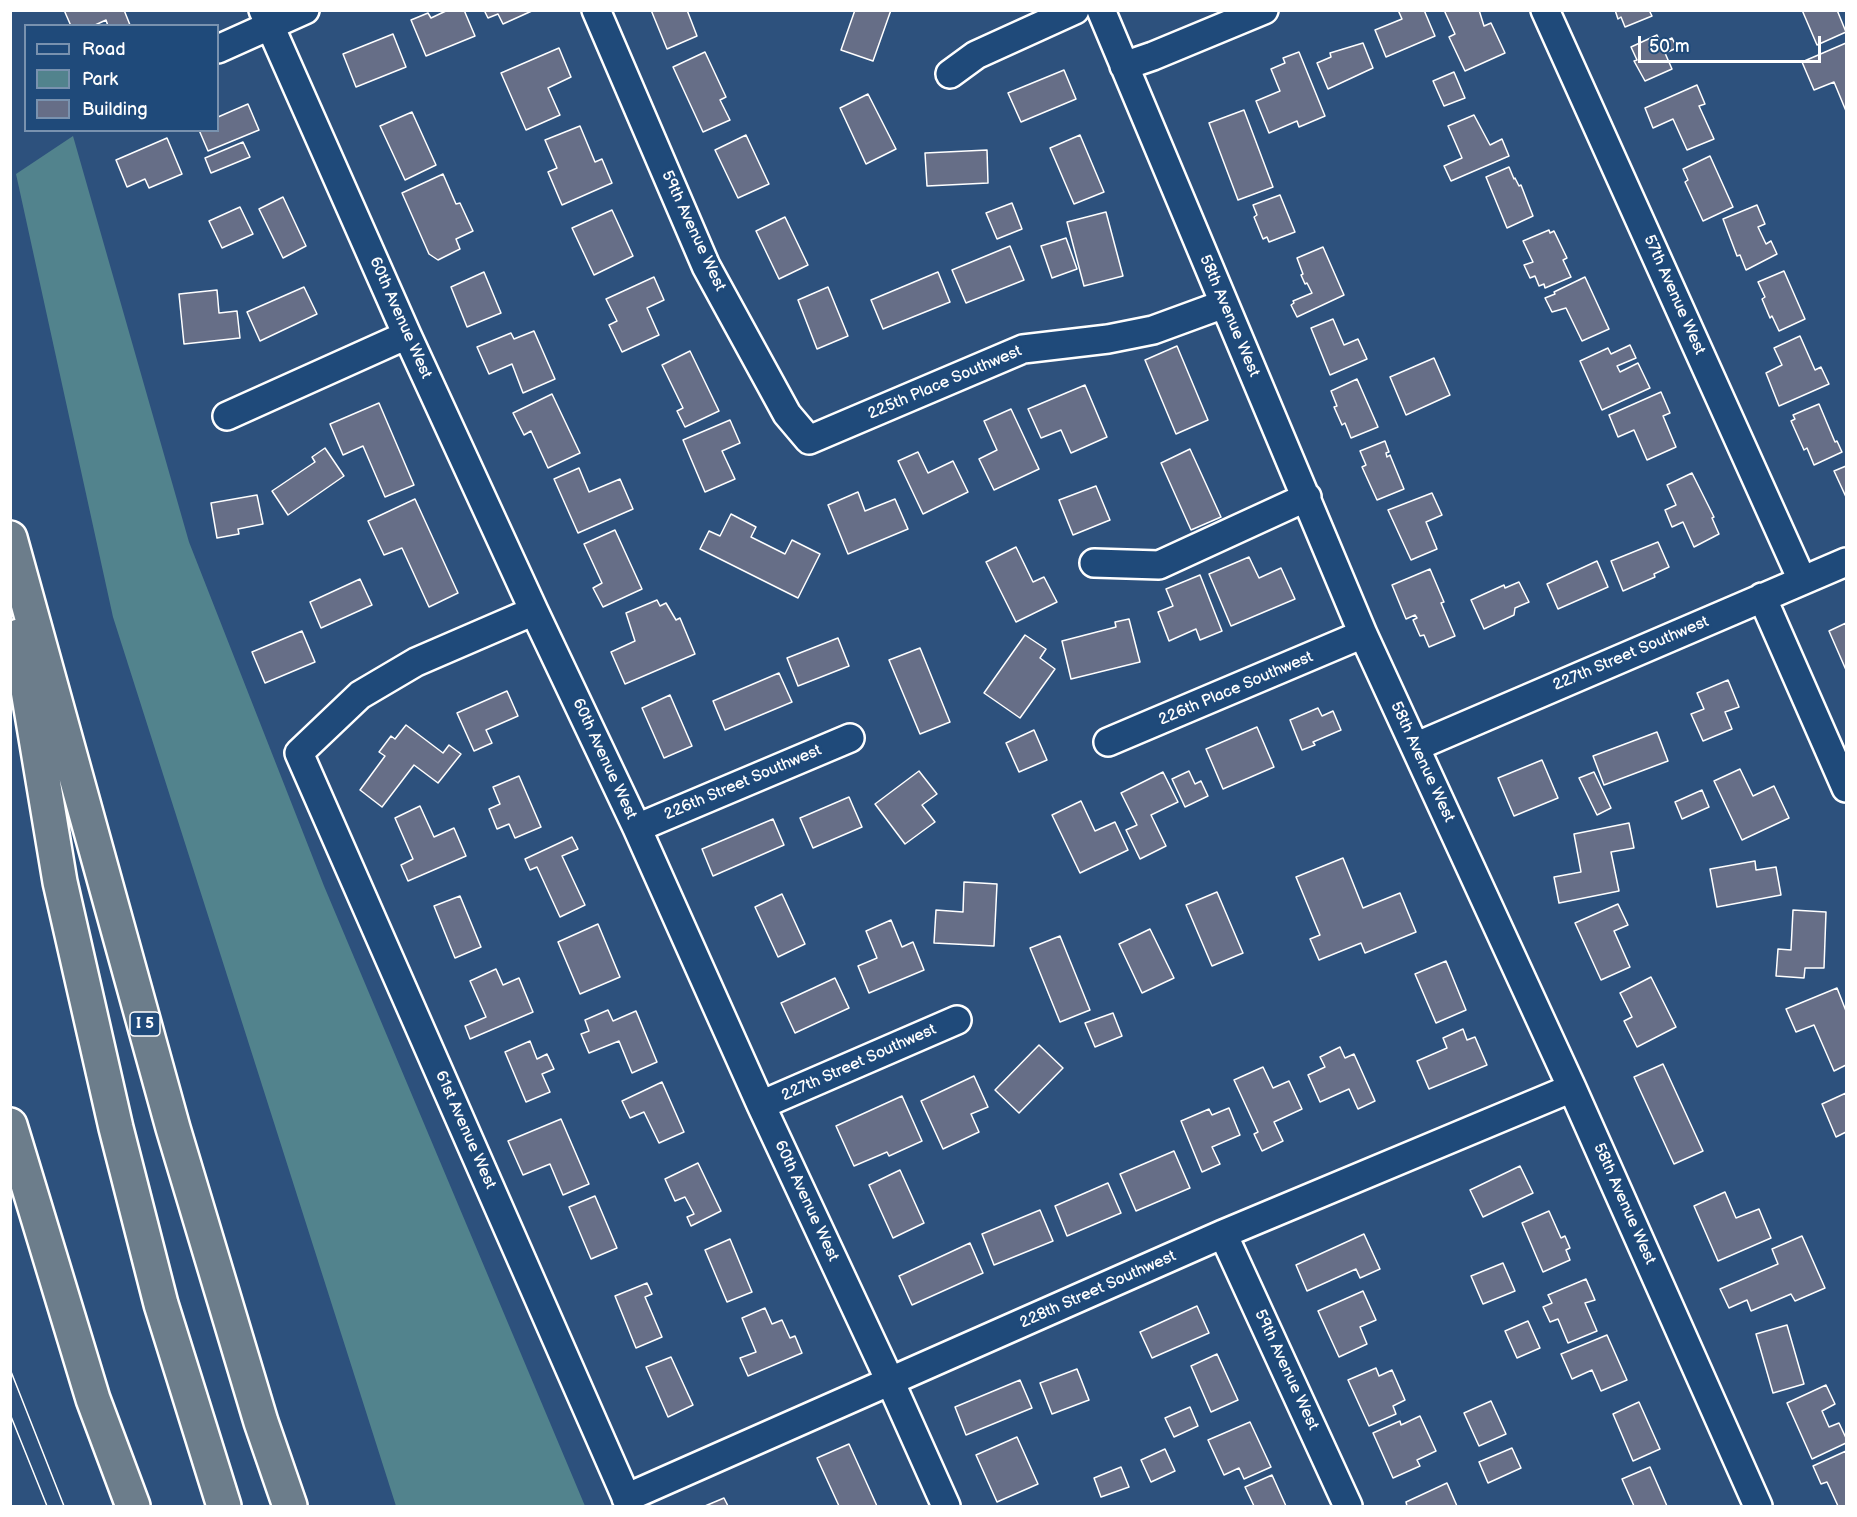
<!DOCTYPE html>
<style>
body{margin:0}
#map{position:relative;width:1857px;height:1517px;overflow:hidden;background:#2d517d;font-family:"Balsamiq Sans",sans-serif}
canvas{display:block}
.frame{position:absolute;inset:0;border:12px solid #fff;pointer-events:none}
.legend{position:absolute;left:24px;top:24px;width:195px;height:108px;box-sizing:border-box;background:#1f4a7a;border:2px solid #7992af;margin:0;padding:8px 10px;list-style:none;font-size:18px;color:#fff}
.legend li{display:flex;align-items:center;gap:12px;height:30px}
.legend b{width:30px;border:2px solid #7992af}
.scale{position:absolute;left:1638px;top:36px;width:183px;height:27px;box-sizing:border-box;border:3px solid #fff;border-top:0;padding-left:8px;font-size:18px;line-height:21px;white-space:nowrap;color:#fff;-webkit-text-stroke:4px #1f4a7a;paint-order:stroke}
</style>
<div id="map">
<canvas width="1857" height="1517"></canvas>
<div class="frame"></div>
<ul class="legend">
<li><b style="height:8px;background:#1f4a7a"></b>Road</li>
<li><b style="height:16px;background:#52838d"></b>Park</li>
<li><b style="height:16px;background:#666e87"></b>Building</li>
</ul>
<div class="scale">50 m</div>
</div>
<script>
const g = document.querySelector('canvas').getContext('2d');
g.lineJoin = 'round';
function paint(path, color) { g.fillStyle = color; g.fill(path, 'evenodd'); }
function strokePath(path, color, width, dash) { g.strokeStyle = color; g.lineWidth = width; g.lineCap = dash ? 'butt' : 'round'; g.setLineDash(dash || []); g.stroke(path); }
function write(font, color, halo, rows, align = 'center') {
  g.font = font + ' "Balsamiq Sans",sans-serif'; g.lineWidth = 6; g.setLineDash([]); g.textBaseline = 'middle'; g.strokeStyle = halo; g.fillStyle = color; for (const [text, x, y, turn = 0] of rows) {
    g.save(); g.translate(x, y); g.rotate((+turn || 0) * Math.PI / 180); g.textAlign = isNaN(turn) ? turn : align; if (halo) g.strokeText(text, 0, 0); g.fillText(text, 0, 0); g.restore();
  }
}
paint(new Path2D(`
 M73,136L189,542L324,886L585,1506H396L113,617L16,174Z`), '#52838d');
const building = new Path2D(`
 M64,10H124L130,25L108,26L106,20L93,26H71Z
 M448,10H464L475,36L426,56L411,20L428,13L431,18Z
 M484,10H534L503,24L498,14L488,18Z
 M651,10H687L697,36L667,49Z
 M855,10H891L873,61L841,50Z
 M1398,10H1424L1435,36L1386,57L1375,30L1402,19Z
 M1444,10H1479L1484,26L1491,23L1505,53L1465,71L1449,37L1455,34Z
 M1615,10H1649L1652,16L1625,27L1621,17L1618,19Z
 M1802,10H1837L1846,32L1817,45Z
 M393,34L406,67L356,87L343,54Z
 M1657,35L1661,43L1672,38L1677,48L1665,53L1672,69L1645,81L1634,61L1637,60L1631,47Z
 M1363,43L1373,68L1328,89L1317,63L1331,57L1330,53Z
 M1846,43V111L1834,82L1814,90L1802,62Z
 M559,48L571,77L548,88L560,115L526,130L501,73Z
 M705,52L726,97L720,100L730,120L703,132L673,67Z
 M1299,52L1325,116L1299,127L1297,121L1269,133L1256,101L1280,91L1271,69L1285,63L1283,58Z
 M1064,70L1076,99L1021,122L1008,93Z
 M1454,72L1465,98L1444,106L1433,81Z
 M1697,85L1705,104L1699,106L1714,139L1687,150L1673,119L1653,128L1645,108Z
 M868,94L896,149L866,164L840,108Z
 M248,104L259,130L208,151L199,130H218V117Z
 M1244,110L1273,187L1238,200L1209,123Z
 M412,112L436,165L405,180L380,126Z
 M1474,115L1490,145L1502,139L1509,156L1451,181L1444,166L1462,158L1448,126Z
 M580,126L595,162L602,159L612,183L562,205L548,172L557,168L545,140Z
 M746,135L769,184L738,198L715,150Z
 M1080,135L1104,192L1074,204L1050,148Z
 M167,138L182,174L149,188L145,179L127,187L116,160Z
 M243,142L250,157L211,173L205,158Z
 M987,150L988,183L927,186L925,153Z
 M1710,156L1733,207L1703,221L1685,182L1688,180L1683,169Z
 M1509,167L1514,179L1515,178L1519,186L1521,185L1533,216L1507,228L1486,177Z
 M443,174L456,204L460,203L473,231L456,239L460,249L438,260L429,254L402,193Z
 M1280,195L1295,232L1269,242L1267,237L1263,239L1254,217L1257,215L1253,205Z
 M283,197L306,246L283,258L259,209Z
 M1012,203L1022,229L997,239L986,213Z
 M1757,205L1765,224L1758,227L1766,244L1771,241L1777,254L1746,270L1740,255L1737,256L1723,219Z
 M240,207L253,234L222,248L209,221Z
 M612,210L633,256L594,275L572,228Z
 M1106,212L1123,276L1084,286L1067,222Z
 M785,217L808,265L779,279L756,231Z
 M1549,230L1550,233L1554,231L1567,258L1563,260L1571,277L1545,288L1544,284L1539,286L1535,276L1530,278L1524,265L1533,262L1523,241Z
 M1066,238L1077,269L1052,278L1041,246Z
 M1010,246L1024,280L966,303L952,270Z
 M1323,247L1344,295L1297,317L1291,305L1294,303L1293,301L1312,293L1307,283L1305,284L1301,275L1303,274L1297,258Z
 M1784,271L1805,319L1779,331L1772,316L1770,318L1762,299L1765,297L1758,282Z
 M484,272L501,313L467,327L451,287Z
 M938,272L950,302L883,329L871,300Z
 M654,277L664,300L647,308L659,335L622,352L609,325L617,321L606,299Z
 M1585,277L1609,329L1582,341L1566,308L1552,312L1545,298L1555,294L1554,292Z
 M304,287L317,314L260,341L247,312Z
 M828,287L848,336L817,349L798,300Z
 M217,290L219,313L237,311L240,338L184,344L179,294Z
 M1333,319L1344,345L1358,339L1367,359L1330,375L1311,328Z
 M534,331L555,379L523,393L512,364L489,374L477,347L511,333L514,339Z
 M1800,336L1815,370L1821,367L1829,384L1779,406L1766,373L1782,365L1774,348Z
 M1630,345L1636,358L1617,366L1620,372L1638,363L1650,388L1602,410L1580,361L1608,348L1611,354Z
 M1177,346L1208,420L1176,434L1145,360Z
 M690,351L719,411L685,427L677,411L683,408L662,365Z
 M1434,358L1450,395L1406,415L1390,377Z
 M1357,379L1378,427L1351,438L1345,423L1342,425L1334,407L1337,406L1331,391Z
 M1085,385L1107,437L1071,453L1061,430L1041,438L1028,409Z
 M1661,392L1670,413L1663,416L1676,447L1647,460L1634,430L1618,437L1609,415Z
 M552,394L580,453L548,468L531,431L524,435L513,413Z
 M379,403L414,485L385,497L363,446L343,455L330,424Z
 M1819,404L1835,442L1837,441L1842,452L1814,465L1807,448L1804,450L1791,421L1795,419L1793,415Z
 M1011,409L1039,469L994,490L979,459L997,450L984,421Z
 M730,420L740,443L722,451L735,479L705,492L683,440Z
 M1385,441L1389,452L1386,453L1387,457L1390,455L1404,489L1377,500L1362,467L1366,465L1360,451Z
 M325,448L344,476L288,515L272,491L315,462L312,457Z
 M1190,449L1221,517L1191,530L1161,463Z
 M918,452L928,473L953,461L968,492L923,514L898,461Z
 M1846,466V497L1834,471Z
 M579,468L589,492L620,479L633,509L578,533L554,479Z
 M1692,473L1714,517L1712,518L1719,534L1694,547L1683,522L1672,527L1665,510L1676,505L1667,485Z
 M1096,486L1110,520L1073,535L1059,500Z
 M858,492L865,511L895,499L908,529L848,554L828,505Z
 M1432,493L1442,515L1426,522L1437,549L1411,560L1388,510Z
 M257,495L263,524L238,529L239,534L217,538L211,503Z
 M415,499L458,593L429,607L402,548L384,555L368,521Z
 M731,514L756,527L751,537L785,554L792,540L820,554L798,598L700,549L709,531L720,536Z
 M615,530L642,589L603,607L593,588L602,583L584,544Z
 M1658,542L1669,567L1654,574L1655,577L1623,591L1611,561Z
 M1016,547L1033,582L1044,577L1057,602L1016,622L986,562Z
 M1249,557L1259,578L1281,568L1295,599L1231,626L1209,574Z
 M1597,561L1608,587L1558,609L1547,584Z
 M1430,569L1444,602L1441,603L1455,636L1429,647L1424,635L1420,636L1413,620L1417,618L1415,615L1406,619L1392,585Z
 M1200,575L1222,631L1200,640L1196,629L1169,641L1158,612L1173,606L1166,589Z
 M360,579L372,605L321,628L310,602Z
 M1519,582L1529,602L1515,608L1514,615L1484,629L1471,600L1504,585L1505,588Z
 M657,600L660,606L666,603L676,620L680,618L695,654L625,684L611,652L635,641L626,613Z
 M1129,619L1140,662L1071,679L1062,641L1116,627L1115,622Z
 M1846,623V670L1829,631Z
 M302,631L315,662L265,683L252,652Z
 M1025,635L1046,649L1040,658L1055,669L1020,718L984,693Z
 M838,638L849,666L798,686L787,658Z
 M920,648L950,722L920,734L889,660Z
 M779,673L792,702L725,730L713,701Z
 M1728,680L1739,707L1725,712L1732,729L1703,741L1691,714L1704,709L1697,693Z
 M507,691L518,716L486,730L492,743L474,751L457,713Z
 M670,695L692,746L664,758L642,708Z
 M1318,708L1322,716L1333,711L1341,730L1313,742L1315,745L1302,750L1290,720Z
 M406,725L443,753L449,745L461,754L438,783L414,765L382,807L360,790L385,756L379,752L391,736L395,739Z
 M1257,727L1274,767L1223,789L1206,749Z
 M1034,730L1047,760L1019,772L1006,743Z
 M1657,732L1668,761L1604,785L1593,756Z
 M1542,760L1558,798L1514,816L1498,778Z
 M1740,769L1753,796L1774,786L1789,818L1742,840L1714,781Z
 M919,771L937,794L922,805L935,822L905,844L875,804Z
 M1189,771L1195,784L1201,781L1208,796L1185,807L1172,779Z
 M1163,772L1178,802L1151,815L1166,846L1140,859L1126,830L1137,825L1121,793Z
 M1594,772L1611,808L1597,815L1579,778Z
 M519,776L541,827L515,838L509,824L497,829L489,809L500,804L493,787Z
 M1702,790L1709,807L1682,819L1675,802Z
 M849,797L862,827L813,848L800,818Z
 M1081,801L1095,831L1115,822L1128,850L1080,873L1052,815Z
 M420,806L434,837L454,828L466,856L408,881L401,865L413,859L395,818Z
 M773,819L784,845L713,876L702,849Z
 M1629,823L1634,848L1611,852L1619,891L1559,903L1554,877L1581,872L1574,834Z
 M572,837L578,849L562,856L585,905L560,917L537,867L530,870L525,859Z
 M1343,858L1363,908L1400,893L1416,932L1365,953L1361,943L1319,960L1310,939L1320,935L1296,877Z
 M1755,861L1756,870L1776,867L1781,895L1717,907L1710,869Z
 M964,882L997,884L994,946L934,943L936,910L963,912Z
 M1217,892L1243,953L1212,966L1186,905Z
 M782,894L805,944L778,957L755,907Z
 M460,896L481,947L455,958L434,906Z
 M1618,904L1628,925L1614,931L1630,967L1601,980L1575,923Z
 M1793,910L1826,912L1824,968H1805L1804,978L1776,976L1778,949L1791,950Z
 M891,920L902,947L913,942L924,970L869,993L858,966L877,958L866,931Z
 M598,924L620,977L580,994L558,942Z
 M1150,929L1174,978L1142,993L1119,944Z
 M1060,936L1090,1010L1060,1022L1030,948Z
 M1446,961L1466,1010L1436,1023L1415,974Z
 M496,969L503,985L519,978L533,1012L470,1039L465,1026L486,1017L470,981Z
 M1651,977L1676,1027L1637,1047L1624,1021L1632,1017L1620,993Z
 M835,978L849,1008L795,1033L781,1003Z
 M1837,988L1846,1011V1065L1834,1071L1814,1025L1796,1032L1786,1009Z
 M608,1010L613,1021L636,1011L657,1062L632,1073L619,1041L589,1053L581,1034L589,1031L585,1020Z
 M1113,1013L1122,1036L1095,1047L1085,1023Z
 M1463,1029L1467,1040L1475,1037L1487,1065L1429,1089L1417,1061L1447,1048L1443,1038Z
 M530,1041L537,1059L547,1054L554,1069L542,1074L550,1092L526,1102L505,1052Z
 M1039,1045L1063,1068L1019,1113L995,1090Z
 M1340,1047L1345,1058L1354,1054L1375,1101L1358,1109L1349,1089L1320,1102L1308,1075L1325,1067L1320,1057Z
 M1663,1064L1703,1151L1674,1164L1634,1077Z
 M1263,1067L1273,1088L1289,1081L1302,1109L1274,1122L1283,1141L1262,1151L1254,1134L1258,1132L1234,1080Z
 M974,1076L988,1107L971,1114L979,1132L943,1149L921,1101Z
 M662,1082L684,1132L659,1143L644,1112L630,1118L622,1101Z
 M1846,1093V1132L1836,1137L1822,1104Z
 M902,1096L922,1141L889,1156L887,1152L854,1166L836,1126Z
 M1229,1108L1240,1135L1212,1147L1220,1164L1202,1172L1181,1121L1209,1109L1212,1115Z
 M561,1119L589,1184L563,1195L550,1164L523,1175L508,1141Z
 M1174,1151L1190,1188L1136,1211L1120,1174Z
 M698,1163L721,1211L691,1226L687,1217L694,1214L685,1197L675,1201L665,1179Z
 M1520,1166L1533,1193L1483,1217L1470,1190Z
 M900,1170L924,1223L893,1238L869,1185Z
 M1108,1183L1121,1213L1067,1236L1055,1206Z
 M1725,1192L1736,1218L1759,1209L1771,1238L1718,1261L1694,1206Z
 M595,1196L617,1248L591,1259L569,1207Z
 M1040,1210L1053,1241L994,1265L982,1234Z
 M1549,1211L1561,1238L1565,1236L1570,1248L1566,1250L1570,1260L1543,1272L1522,1223Z
 M1364,1234L1380,1269L1360,1278L1356,1269L1307,1291L1296,1265Z
 M1802,1236L1825,1288L1795,1301L1791,1294L1751,1311L1747,1300L1729,1308L1720,1289L1778,1264L1772,1249Z
 M730,1239L752,1292L727,1302L705,1250Z
 M970,1243L983,1273L912,1305L899,1276Z
 M1503,1263L1515,1291L1483,1304L1471,1276Z
 M1586,1279L1595,1300L1585,1303L1597,1331L1568,1343L1558,1319L1550,1322L1543,1307L1552,1303L1548,1295Z
 M647,1283L652,1294L645,1297L662,1337L636,1348L615,1296Z
 M1363,1291L1376,1320L1360,1327L1367,1344L1339,1357L1318,1311Z
 M1197,1306L1209,1333L1152,1358L1140,1332Z
 M765,1308L772,1324L782,1320L790,1338L795,1336L802,1353L748,1376L740,1358L756,1352L742,1318Z
 M1528,1321L1540,1348L1517,1358L1505,1331Z
 M1787,1325L1804,1384L1773,1393L1756,1334Z
 M1607,1335L1627,1380L1601,1391L1592,1370L1572,1379L1561,1354Z
 M1217,1354L1238,1400L1211,1412L1191,1366Z
 M671,1357L693,1405L668,1417L646,1367Z
 M1376,1368L1379,1376L1392,1370L1405,1400L1393,1406L1396,1414L1369,1426L1348,1380Z
 M1077,1369L1089,1400L1052,1414L1040,1383Z
 M1020,1380L1032,1408L966,1435L955,1407Z
 M1826,1385L1835,1404L1822,1411L1829,1427L1839,1423L1846,1438V1443L1812,1459L1787,1403Z
 M1491,1401L1506,1434L1479,1446L1464,1413Z
 M1639,1402L1660,1449L1633,1461L1613,1414Z
 M1190,1407L1198,1426L1174,1437L1165,1418Z
 M1420,1416L1436,1451L1417,1460L1420,1466L1393,1478L1373,1433L1400,1421L1401,1425Z
 M1250,1422L1271,1467L1244,1479L1239,1468L1224,1475L1208,1440Z
 M1017,1437L1038,1484L997,1502L976,1455Z
 M849,1444L877,1506H839L817,1458Z
 M1512,1448L1521,1468L1488,1483L1479,1462Z
 M1165,1449L1175,1471L1151,1482L1141,1460Z
 M1846,1451V1506H1838L1827,1482L1821,1484L1813,1466Z
 M1121,1467L1129,1487L1101,1497L1094,1478Z
 M1650,1467L1667,1506H1634L1622,1479Z
 M1272,1475L1286,1506H1254L1245,1487Z
 M1447,1483L1457,1506H1407L1406,1502Z
 M724,1498L728,1506H705Z`);
paint(building, '#666e87');
strokePath(building, '#fff', 1.5);
const minor = new Path2D(`
 M263,10L407,335L534,611L637,828L761,1105L890,1381L946,1506
 M596,10L706,266L787,414L809,440L1023,349L1108,339L1153,330L1224,304
 M1101,10L1363,634L1572,1088L1758,1506
 M1545,10L1802,580
 M218,49L305,10
 M1124,66L1153,56L1264,10
 M950,74L976,55L1075,10
 M227,416L407,335
 M1094,563L1159,565L1307,497
 M1762,597L1846,788
 M534,611L416,662L360,695L299,753L630,1506
 M1108,742L1363,634
 M1415,747L1846,562
 M637,828L850,738
 M761,1105L957,1020
 M1223,1234L1348,1506
 M626,1498L1223,1234L1572,1088`);
const highway = new Path2D(`
 M10,538L173,1128L261,1422L290,1506
 M19,636L60,882L116,1128L161,1304L224,1506
 M10,1125L93,1399L133,1506`);
strokePath(minor, '#fff', 32);
strokePath(highway, '#fff', 38);
strokePath(minor, '#1f4a7a', 27);
strokePath(highway, '#6c7d8b', 33);
strokePath(new Path2D(`
 M10,1369L64,1506
 M10,1414L47,1506`), '#fff', 1.5);
for (const [x, y, w] of [
 [145,1024,30]
]) { const box = new Path2D(); box.roundRect(x - w / 2, y - 12, w, 24, 4.5); g.fillStyle = '#1f4a7a'; g.fill(box); strokePath(box, '#fff', 1.5); }
write('bold 15px', '#fff', null, [
 ["I 5",145,1024]
]);
write('16px', '#fff', '#1f4a7a', [
 ["59th Avenue West",693,231,65],
 ["57th Avenue West",1674,295,66],
 ["58th Avenue West",1229,316,67],
 ["60th Avenue West",400,318,66],
 ["225th Place Southwest",945,383,-23],
 ["227th Street Southwest",1631,654,-23],
 ["226th Place Southwest",1236,689,-23],
 ["60th Avenue West",604,759,65],
 ["58th Avenue West",1422,762,65],
 ["226th Street Southwest",743,783,-23],
 ["227th Street Southwest",859,1063,-24],
 ["61st Avenue West",465,1130,66],
 ["60th Avenue West",806,1201,65],
 ["58th Avenue West",1624,1204,66],
 ["228th Street Southwest",1098,1290,-24],
 ["59th Avenue West",1286,1370,65]
]);
</script>
